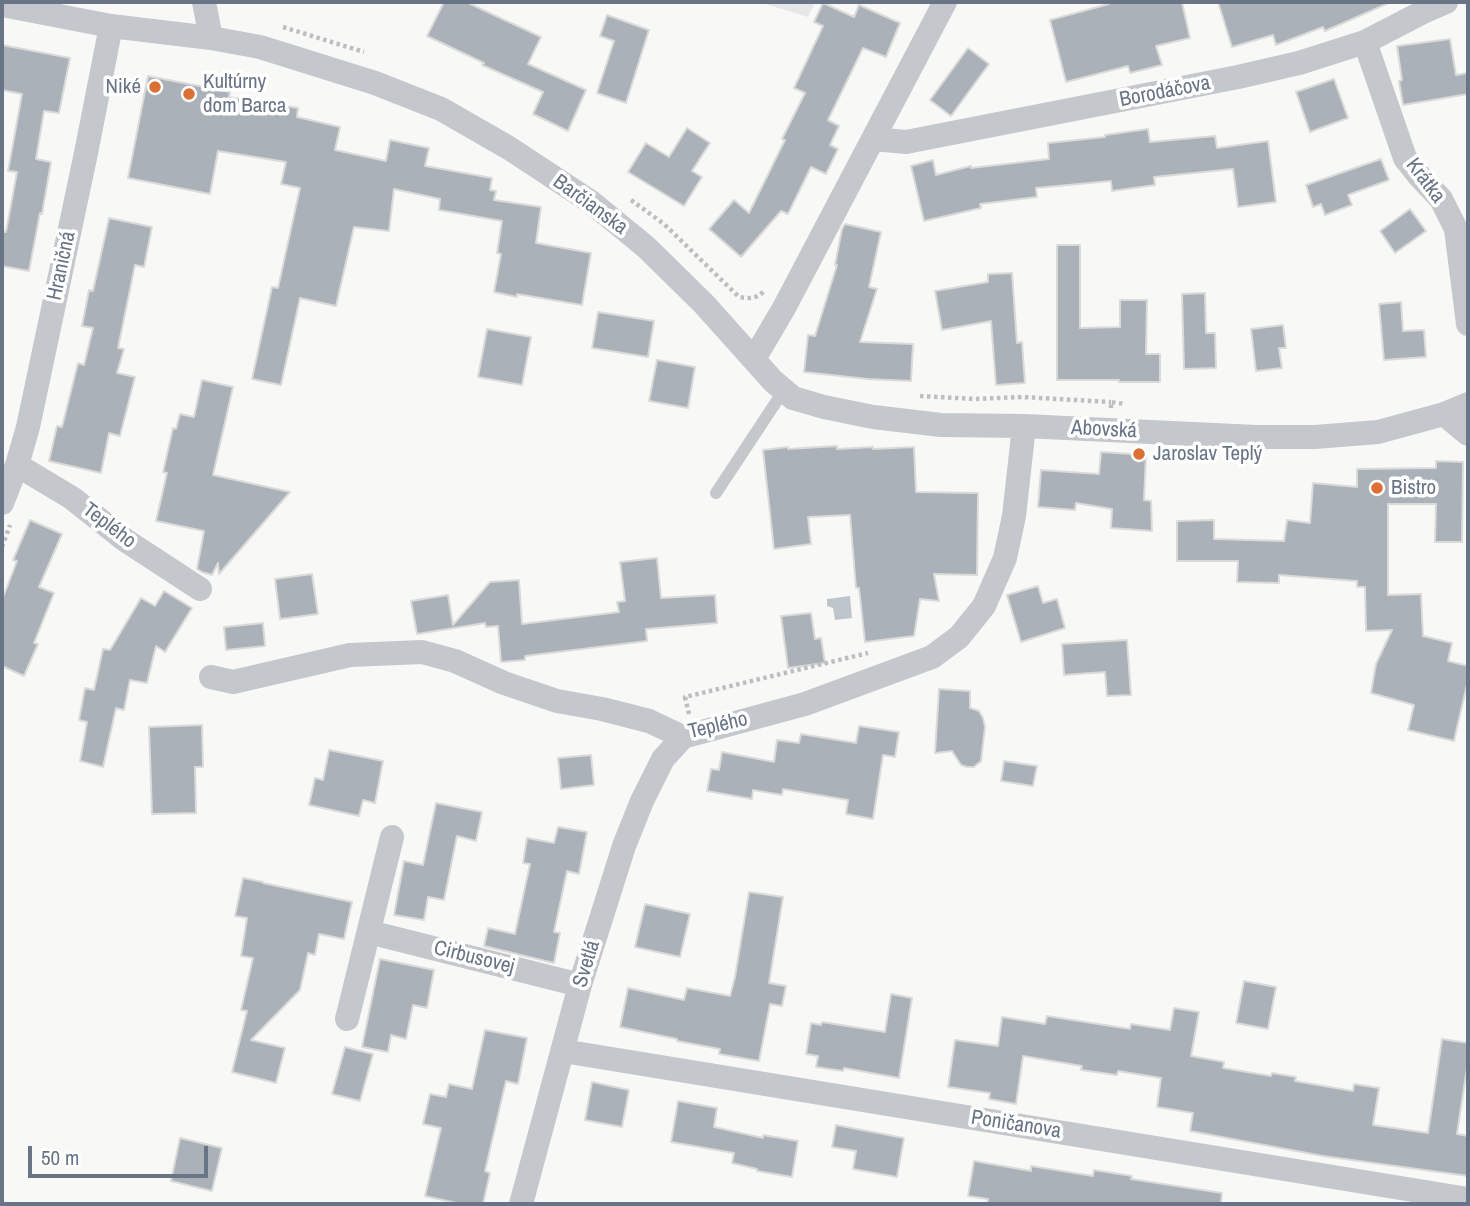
<!DOCTYPE html>
<meta charset="utf-8">
<style>
body{margin:0}
#map{position:relative;width:1470px;height:1206px;overflow:hidden;background:#f8f8f6;font-family:"Archivo Narrow",sans-serif}
canvas{display:block}
.frame{position:absolute;inset:0;border:4px solid #697586;pointer-events:none}
.scale{position:absolute;left:28px;top:1146px;width:180px;height:32px;box-sizing:border-box;border:4px solid #697586;border-top:0;padding-left:9px;font-size:21px;line-height:24px;white-space:nowrap;color:#697586;-webkit-text-stroke:5px #fff;paint-order:stroke}
</style>
<div id="map">
<canvas width="1470" height="1206"></canvas>
<div class="frame"></div>
<div class="scale">50 m</div>
</div>
<script>
const g = document.querySelector('canvas').getContext('2d');
g.lineJoin = 'round';
function paint(path, color) { g.fillStyle = color; g.fill(path, 'evenodd'); }
function strokePath(path, color, width, dash) { g.strokeStyle = color; g.lineWidth = width; g.lineCap = dash ? 'butt' : 'round'; g.setLineDash(dash || []); g.stroke(path); }
function write(font, color, halo, rows, align = 'center') {
  g.font = font + ' "Archivo Narrow",sans-serif'; g.lineWidth = 7; g.setLineDash([]); g.textBaseline = 'middle'; g.strokeStyle = halo; g.fillStyle = color; for (const [text, x, y, turn = 0] of rows) {
    g.save(); g.translate(x, y); g.rotate((+turn || 0) * Math.PI / 180); g.textAlign = isNaN(turn) ? turn : align; if (halo) g.strokeText(text, 0, 0); g.fillText(text, 0, 0); g.restore();
  }
}
paint(new Path2D(`
 M759,2H815L808,17Z`), '#e6e7e7');
paint(new Path2D(`
 M850,596L852,618L835,620L833,608L827,606V599Z`), '#bec6cc');
const building = new Path2D(`
 M444,2H466L541,37L528,64L586,90L568,131L533,114L543,92L482,65L484,63L427,36Z
 M1108,2H1182L1190,38L1156,46L1162,65L1130,73L1128,66L1066,82L1050,20L1109,4Z
 M1218,2H1391L1325,31L1323,27L1276,45L1273,35L1232,47Z
 M823,3L854,17L859,5L900,23L886,57L863,48L828,120L839,126L830,145L838,149L826,174L811,167L788,214L781,211L741,257L709,229L734,200L749,213L785,140L782,139L805,93L794,88L823,26L814,22Z
 M607,15L649,30L626,103L597,93L614,41L600,36Z
 M1450,39L1456,75L1468,73V94L1403,105L1399,81L1402,80L1397,46Z
 M2,45L70,58L59,113L44,111L36,159L51,162L42,214L40,213L29,271L2,266V231L6,232L17,172L8,171L22,94L2,90Z
 M968,48L989,64L951,116L930,100Z
 M148,76L230,92L229,97L298,108L297,117L340,127L335,150L386,161L390,140L429,148L425,166L492,178L490,190L496,191L494,200L541,207L536,243L591,253L582,305L517,294V297L494,292L501,254L497,253L502,221L439,210L440,199L394,189L389,231L354,227L336,306L300,298L281,385L252,379L272,287L278,288L300,188L281,184L286,162L218,151L210,194L128,178Z
 M1334,79L1348,118L1310,132L1296,92Z
 M687,128L710,143L692,171L702,177L684,206L628,172L646,143L669,157Z
 M1148,129L1150,142L1215,136L1217,148L1268,141L1276,202L1238,207L1233,169L1154,177L1155,185L1112,191L1111,181L1036,188L1037,197L980,204L981,208L924,221L911,166L933,160L936,175L971,166V168L1049,159L1048,143L1105,137V135Z
 M1381,159L1389,180L1348,195L1352,205L1325,215L1321,204L1313,207L1306,185Z
 M1410,209L1426,231L1395,253L1380,231Z
 M109,218L152,227L144,267L135,265L118,348L124,349L117,373L135,377L120,436L109,433L101,473L49,461L57,426L62,427L78,363L84,365L93,328L82,326L89,290L93,291Z
 M845,224L881,232L869,287L877,289L860,342L913,344L911,381L868,379L804,372L808,335L815,336L837,265H835L842,229Z
 M1057,245H1080V328L1120,327V300H1147L1146,354H1160V382H1119V380H1057Z
 M1012,273L1017,343L1022,342L1025,383L996,385L991,321L942,330L935,291L988,282V274Z
 M1205,293L1206,333H1215L1216,368L1184,369L1182,294Z
 M1401,302L1403,331L1424,330L1426,357L1384,360L1379,304Z
 M598,312L654,321L648,357L592,348Z
 M1283,325L1286,348H1279L1282,368L1256,371L1251,329Z
 M487,329L531,337L522,385L478,377Z
 M657,360L695,367L688,408L649,401Z
 M202,380L233,387L213,475L290,492L219,574L218,563L212,575L202,572L197,569L204,531L156,521L167,473L163,472L173,428L176,429L180,414L194,417Z
 M837,446V449L873,447V449L914,447L916,492L978,493L977,575L934,574L939,601L920,599L914,636L865,642L859,588H856L850,515L808,517L811,544L774,549L763,450L788,447V449Z
 M1101,452L1146,455L1144,500L1151,501L1152,531L1111,528L1112,509L1076,503L1075,510L1038,507L1041,470L1099,474Z
 M1436,461L1463,462L1462,542H1435L1436,504H1388V595L1421,594L1423,636L1452,643L1448,661L1468,666V680L1454,741L1408,730L1414,705L1371,693L1376,664L1392,630L1366,631L1365,587H1357V581L1279,575V583L1237,582L1238,561H1177V521L1214,520V539L1284,541L1287,520L1310,523L1313,483L1357,487V469L1436,468Z
 M30,520L62,534L39,587L54,593L34,643L38,644L24,676L2,666V600L17,561L13,560Z
 M657,558L661,598L715,595L717,623L646,629L647,641L525,656V660L501,662L498,626L486,627L485,623L417,634L411,601L448,595L453,625L490,582L519,580L522,624L619,612L617,602L625,601L620,562Z
 M312,574L318,614L280,619L275,579Z
 M1038,586L1043,603L1057,599L1065,628L1021,642L1007,595Z
 M164,591L192,608L165,652L156,646L147,683L130,680L124,710L116,708L103,767L80,761L87,722L79,720L85,688L94,690L103,649L110,650L141,598L155,606Z
 M811,613L815,639L821,638L825,663L788,668L781,616Z
 M263,623L265,646L226,650L224,627Z
 M1127,640L1131,695L1107,696L1105,672L1064,675L1062,644Z
 M939,689L970,691V708L979,711L983,718L985,727L981,761L974,767H967L961,765L952,751L935,753Z
 M202,725L203,767H195L196,813L152,814L149,727Z
 M859,726L899,732L895,757L883,755L873,819L846,814L848,800L783,789L782,795L753,790L752,799L707,791L711,769L719,770L722,752L774,762L777,740L799,743L801,734L856,743Z
 M329,750L383,761L375,803L363,800L359,816L309,805L315,778L323,780Z
 M591,755L594,785L561,789L558,758Z
 M1004,761L1037,766L1033,786L1001,781Z
 M436,803L482,812L476,841L457,836L444,900L428,897L424,920L394,915L404,861L423,865Z
 M558,827L587,832L579,874L567,871L554,932L560,933L554,963L484,946L488,928L515,934L530,864L523,863L527,838L554,843Z
 M243,878L263,882V883L352,902L344,939L319,934L315,955L308,953L300,990L251,1040L285,1048L276,1083L232,1072L247,1011L241,1010L253,958L241,956L247,918L235,916Z
 M749,892L783,897L769,983L786,986L782,1006L770,1004L759,1061L719,1054L720,1049L677,1041V1039L620,1027L628,988L684,1000L687,988L730,996L735,977Z
 M645,904L690,914L680,957L635,947Z
 M380,959L434,970L427,1008L413,1005L406,1039L391,1035L388,1052L362,1047Z
 M1244,981L1276,987L1268,1029L1236,1023Z
 M891,994L912,998L899,1078L844,1068L843,1071L816,1067L818,1056L806,1054L811,1023L821,1025L822,1022L885,1032Z
 M1174,1008L1199,1012L1191,1056L1224,1062L1223,1068L1271,1076L1272,1073L1296,1077L1295,1081L1353,1091L1354,1084L1379,1088L1373,1125L1428,1133L1442,1039L1468,1043V1061L1457,1134L1468,1136V1176L1323,1156L1190,1131L1193,1113L1157,1107L1161,1078L1118,1071L1117,1075L1081,1070L1082,1066L1023,1056L1016,1104L989,1099L990,1093L948,1087L955,1040L998,1046L1002,1017L1045,1024L1047,1016L1130,1029L1131,1024L1170,1030Z
 M485,1030L527,1038L518,1084L506,1081L485,1171L490,1173L483,1204H461L425,1196L441,1128L423,1124L430,1094L446,1097L449,1084L472,1089Z
 M345,1047L373,1054L360,1101L332,1094Z
 M592,1082L629,1090L622,1127L585,1120Z
 M678,1101L717,1108L714,1127L763,1138V1135L798,1141L792,1177L757,1171V1169L732,1163L734,1153L671,1142Z
 M836,1125L904,1138L897,1177L853,1169L856,1151L832,1147Z
 M180,1138L222,1148L212,1191L171,1181Z
 M974,1161L1031,1171V1166L1093,1176L1094,1170L1132,1176L1131,1179L1222,1193L1221,1204H987L988,1199L968,1196Z`);
paint(building, '#abb1b8');
strokePath(building, '#dadad8', 2);
strokePath(new Path2D(`
 M283,27L364,52
 M631,200L664,224L739,297C749,299 757,299 764,291
 M920,396L975,399L1022,397L1111,402
 M1111,408V402L1125,404
 M2,547L10,525
 M689,714L685,697L868,653`), '#bcbec1', 4.5, [3.5, 3.5]);
strokePath(new Path2D(`
 M716,493L784,390`), '#c4c7cb', 12);
strokePath(new Path2D(`
 M204,2L211,38
 M2,5L111,26L211,38L260,47L375,83L441,109L509,148L591,202L646,247L704,304L773,381L793,398L824,407L873,417L941,425L1024,426L1256,437H1315L1378,432L1444,414L1468,404
 M1365,42L1405,158L1420,177L1441,199L1456,229L1468,324
 M873,139L906,142L1238,77L1299,63L1365,42L1423,12L1446,2
 M754,359L784,308L945,2
 M1444,414L1468,434
 M17,465L72,498L125,540L200,589
 M2,503L17,465L28,427L86,153L111,26
 M211,677L233,682L350,655L422,652L455,661L504,683L557,701L602,709L649,721L683,737L805,704L932,657L959,637L984,606L1005,558L1014,516L1024,426
 M369,932L580,985
 M347,1019L392,837
 M563,1051L1468,1199
 M521,1204L580,985L624,846L642,801L663,759L683,737`), '#c4c7cb', 24);
for (const [x, y, r, color] of [
 [155,87,7,"#dc6f33"],
 [189,94,7,"#dc6f33"],
 [1139,454,7,"#dc6f33"],
 [1377,488,7,"#dc6f33"]
]) { const dot = new Path2D(); dot.arc(x, y, r, 0, 2 * Math.PI); g.fillStyle = color; g.fill(dot); strokePath(dot, '#fff', 2.5); }
write('21px', '#697586', '#fff', [
 ["Kultúrny",203,82],
 ["dom Barca",203,106],
 ["Niké",141,87,"right"],
 ["Jaroslav Teplý",1153,454],
 ["Bistro",1391,488]
], 'left');
write('21px', '#697586', '#fff', [
 ["Borodáčova",1165,92,-11],
 ["Krátka",1425,181,53],
 ["Barčianska",590,205,36],
 ["Hraničná",62,266,-78],
 ["Abovská",1104,430,3],
 ["Teplého",109,526,37],
 ["Teplého",718,726,-13],
 ["Cirbusovej",474,958,14],
 ["Svetlá",587,964,-73],
 ["Poničanova",1016,1125,9]
]);
</script>
